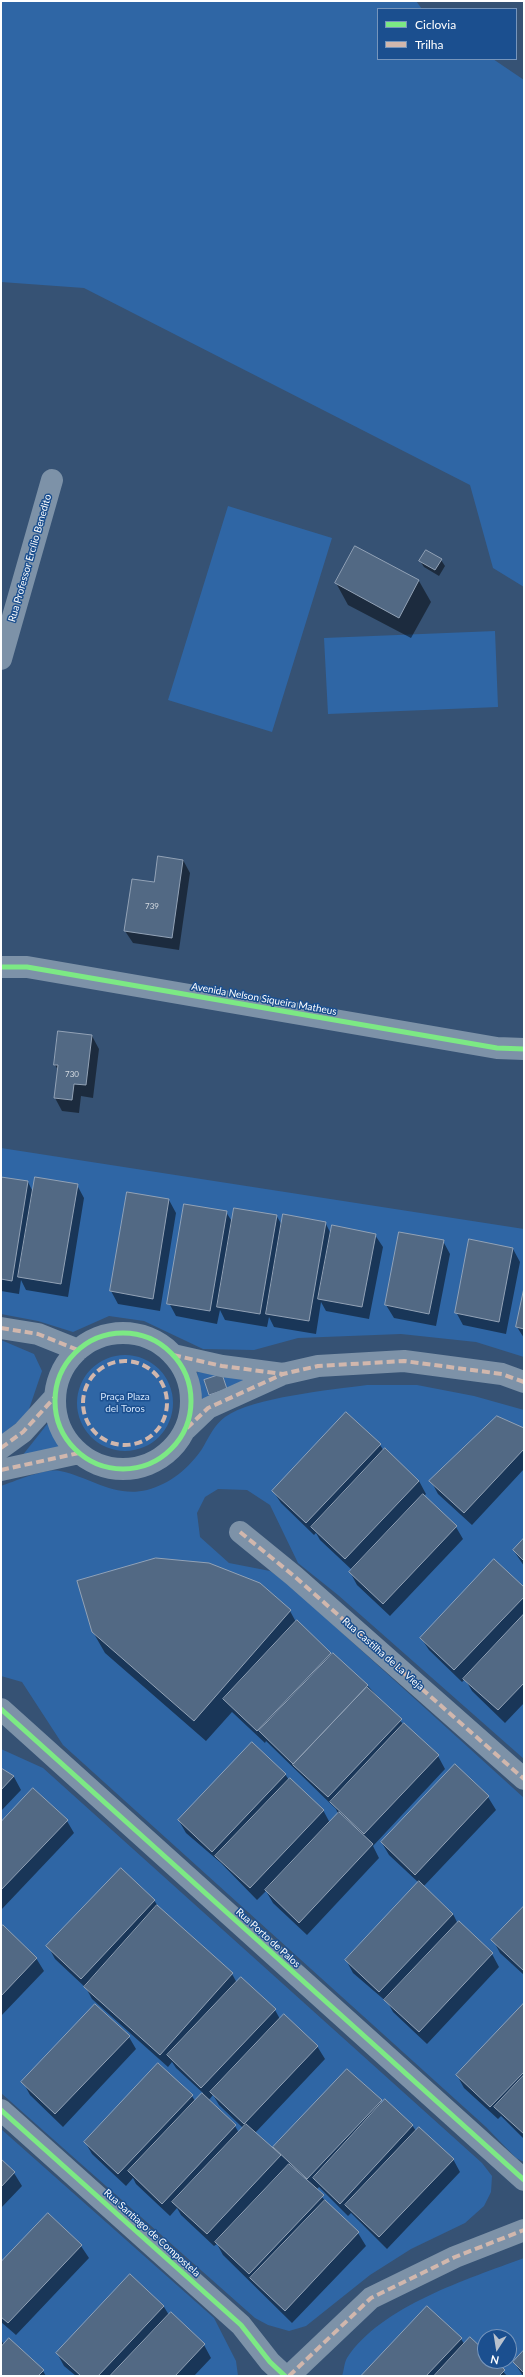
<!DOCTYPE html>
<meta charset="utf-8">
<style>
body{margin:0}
#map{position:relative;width:525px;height:2377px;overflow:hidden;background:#365274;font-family:Lato,sans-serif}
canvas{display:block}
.frame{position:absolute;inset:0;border:2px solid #fff;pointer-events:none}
.legend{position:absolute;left:377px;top:8px;width:140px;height:52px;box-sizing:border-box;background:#1b4f8f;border:1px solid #7695bc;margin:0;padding:5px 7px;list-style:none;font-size:12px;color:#fff}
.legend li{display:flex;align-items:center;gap:8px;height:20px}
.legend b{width:20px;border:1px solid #7695bc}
.north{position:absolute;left:477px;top:2329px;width:40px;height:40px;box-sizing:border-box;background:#1b4f8f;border:1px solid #7695bc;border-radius:50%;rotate:192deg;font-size:11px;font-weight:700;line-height:16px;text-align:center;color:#fff}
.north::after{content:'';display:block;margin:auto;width:14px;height:18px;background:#b9c2ce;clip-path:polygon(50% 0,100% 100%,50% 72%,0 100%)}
</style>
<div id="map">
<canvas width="525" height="2377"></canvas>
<div class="frame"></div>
<ul class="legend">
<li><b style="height:5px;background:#7ce984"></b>Ciclovia</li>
<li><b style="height:5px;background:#d1b7ad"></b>Trilha</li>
</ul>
<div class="north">N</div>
</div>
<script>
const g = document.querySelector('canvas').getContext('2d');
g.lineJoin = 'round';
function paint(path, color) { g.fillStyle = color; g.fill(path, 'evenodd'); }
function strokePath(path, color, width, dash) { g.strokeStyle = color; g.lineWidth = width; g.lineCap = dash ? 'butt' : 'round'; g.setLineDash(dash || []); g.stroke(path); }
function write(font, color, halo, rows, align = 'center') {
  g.font = font + ' Lato,sans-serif'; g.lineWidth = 3; g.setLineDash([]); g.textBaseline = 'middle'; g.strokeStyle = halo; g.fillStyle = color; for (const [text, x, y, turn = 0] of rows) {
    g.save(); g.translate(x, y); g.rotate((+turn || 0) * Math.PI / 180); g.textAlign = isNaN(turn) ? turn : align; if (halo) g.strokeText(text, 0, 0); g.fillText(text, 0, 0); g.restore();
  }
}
paint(new Path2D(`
 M1,1H416L422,9H378V59H493L524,80V587L493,568L470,485L84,288L1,282Z
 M228,506L332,538L272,732L168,700Z
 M495,631L498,707L328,714L324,638Z
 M1,1148L524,1229V1357L476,1342L401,1334L298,1338L254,1350L203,1349L144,1321L109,1316L73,1332L38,1321L1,1314Z
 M1,1340L34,1354L42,1371L27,1415L1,1435Z
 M77 1403a48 48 0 1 1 96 0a48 48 0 1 1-96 0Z
 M197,1372L260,1377L203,1404Z
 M367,1385H417L474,1396L524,1410V1759L338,1595L298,1563L270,1505L247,1490L218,1489L205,1497L197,1513L200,1537L229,1563L270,1571L285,1581L524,1798V2162L516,2158L486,2127L63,1745L22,1682L1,1676V1486C16,1481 45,1468 60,1471C90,1477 114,1498 147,1490C170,1484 189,1468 202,1449C209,1437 214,1425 225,1417C253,1397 331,1390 367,1385Z
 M52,1418L56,1433L65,1449L22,1456Z
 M1,1749L43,1768L482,2163L492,2176L491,2192L484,2206L465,2223L411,2249L370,2275L306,2326L289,2331L268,2325L255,2318L1,2093Z
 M1,2129L214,2318L236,2361L238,2376H1Z
 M524,2258V2376H342C344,2371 344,2363 347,2358C381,2306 468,2279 524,2258ZM485,2337H509V2361H485Z`), '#2f66a5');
paint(new Path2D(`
 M441,560L445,566L439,576L424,567L420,561Z
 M419,581L431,602L411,638L348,605L336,583Z
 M183,860L190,873L179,950L133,943L125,931L154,883Z
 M92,1036L99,1049L93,1098L81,1096L79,1113L62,1111L55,1098L58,1070L55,1065Z
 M1,1178L28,1182L33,1192L77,1185L84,1198L68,1297L26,1290L21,1280L19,1294L1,1291Z
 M169,1200L176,1213L160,1311L118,1304L111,1291Z
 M226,1212L233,1223L276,1215L282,1225L325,1222L331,1234L375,1235L383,1247L369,1319L326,1311L321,1302L316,1334L274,1327L269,1317L267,1327L225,1320L220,1310L217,1324L176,1316L169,1303Z
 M443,1241L450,1254L436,1326L394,1318L386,1305Z
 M513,1249L520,1262L506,1334L463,1325L456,1312Z
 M524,1293V1338L517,1327Z
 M524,1429V1469L472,1525L438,1494L431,1481Z
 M380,1445L384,1451L419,1481L426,1494L424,1496L456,1527L463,1539L390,1616L357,1585L350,1572L352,1570L320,1540L316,1533L314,1535L281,1503L273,1491Z
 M524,1540V1566L514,1551Z
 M524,1589V1703L505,1723L472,1691L465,1679L462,1682L429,1650L421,1638Z
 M290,1611L296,1622L367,1685L404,1725L438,1756L445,1769L373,1846L379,1858L307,1935L273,1903L266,1891L257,1900L221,1863L186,1833L179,1821L285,1774L289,1780L323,1810L330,1823L338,1814L336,1809L266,1741L265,1743L232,1712L206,1741L105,1653L93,1632Z
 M455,1766L488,1797L496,1810L423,1887L453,1914L458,1924L492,1954L499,1967L427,2044L393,2012L388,2003L353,1973L346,1960L419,1883L389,1855L382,1843Z
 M1,1769L14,1777L21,1790L1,1811Z
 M67,1821L74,1833L1,1910V1823Z
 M154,1900L159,1908L232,1974L237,1983L275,2010L280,2019L317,2046L325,2059L255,2133L272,2149L347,2070L382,2104L412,2125L416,2131L453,2159L460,2172L387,2249L351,2213L348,2216L319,2187L316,2190L328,2204L358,2233L366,2246L292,2323L223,2255L217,2244L214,2246L181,2215L177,2208L170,2216L136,2184L133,2178L126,2186L92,2154L85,2142L192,2096L195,2101L203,2093L176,2068L172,2062L168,2067L92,1999L86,1988L55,1959L48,1946ZM213,2095L219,2105L243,2128L239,2133L235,2126L208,2101Z
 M524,1907V1975L500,1953L493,1940Z
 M1,1929L36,1958L44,1971L1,2016Z
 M524,2005V2139L501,2116L498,2119L464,2088L457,2075Z
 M129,2037L136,2049L63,2127L30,2095L23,2082Z
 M1,2161L14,2173L22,2186L1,2208Z
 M48,2214L81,2246L89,2258L16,2335L1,2322V2264Z
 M130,2276L164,2307L169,2315L204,2345L211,2358L194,2376H76L64,2366L57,2353Z
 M1,2339L4,2345L43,2371L46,2376H1Z
 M461,2339L465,2345L485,2352V2361H494L507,2376H362Z
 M524,2352V2376H523L514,2362Z`), '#0007');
const building = new Path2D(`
 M355,546L419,580L399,618L335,583Z
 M426,550L442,559L435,570L419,561Z
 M158,856L183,860L172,938L124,931L132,879L154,882Z
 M58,1031L92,1035L86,1085L74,1084L72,1100L54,1098L58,1065H54Z
 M1,1177L28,1181L12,1281L1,1279Z
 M35,1177L78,1184L61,1284L18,1277Z
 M127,1192L169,1199L153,1299L110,1291Z
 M184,1204L227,1211L210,1311L167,1304Z
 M234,1208L277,1215L260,1314L217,1307Z
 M283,1214L326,1222L309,1321L266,1314Z
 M332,1225L376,1234L362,1307L318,1299Z
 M399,1232L444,1240L429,1314L385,1305Z
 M469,1239L513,1248L499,1322L455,1313Z
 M524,1288V1329L516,1327Z
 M222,1374L227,1389L209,1395L204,1380Z
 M346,1412L381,1444L306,1523L272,1491Z
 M497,1416L524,1428V1449L464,1513L429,1481Z
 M385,1448L419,1481L345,1559L311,1527Z
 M423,1494L457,1526L383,1604L349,1572Z
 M524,1538V1561L513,1550Z
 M156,1558L209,1563L260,1583L291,1610L194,1721L92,1632L77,1581Z
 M494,1559L524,1587V1597L454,1670L420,1638Z
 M524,1614V1683L498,1710L463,1679Z
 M297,1620L331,1653L257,1731L223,1699Z
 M333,1653L368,1685L293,1764L259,1731Z
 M367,1687L402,1719L328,1797L293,1765Z
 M404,1723L439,1755L364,1834L330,1802Z
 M252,1742L286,1774L212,1852L178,1820Z
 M455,1764L489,1796L415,1875L381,1842Z
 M1,1768L14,1776L1,1790Z
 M290,1778L324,1810L250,1888L215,1856Z
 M33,1788L68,1820L1,1890V1822Z
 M339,1812L373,1844L299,1923L265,1890Z
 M121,1868L155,1900L81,1979L46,1946Z
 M419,1881L453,1914L379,1992L345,1960Z
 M157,1905L233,1973L160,2055L84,1987Z
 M524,1906V1971L491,1940Z
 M459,1921L493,1953L419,2032L384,2000Z
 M3,1925L37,1958L1,1996V1927Z
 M241,1977L276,2009L201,2088L167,2055Z
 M524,2003V2072L490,2107L456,2075Z
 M95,2004L130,2036L55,2114L21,2082Z
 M284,2014L318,2046L244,2124L210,2092Z
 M158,2063L193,2095L118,2174L84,2142Z
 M347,2069L382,2100L307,2179L273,2147Z
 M524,2075V2134L494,2107Z
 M202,2093L236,2125L162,2204L128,2171Z
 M385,2099L413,2125L340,2204L313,2178Z
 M246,2124L281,2155L207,2234L172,2202Z
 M419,2127L454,2159L379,2237L345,2205Z
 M1,2159L15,2172L1,2187Z
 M289,2164L324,2195L249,2274L215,2242Z
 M325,2200L359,2232L285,2311L250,2278Z
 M48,2213L82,2245L8,2323L1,2317V2262Z
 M130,2274L164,2306L98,2376H81L56,2353Z
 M427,2306L462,2338L426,2376H361Z
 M171,2312L205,2344L175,2376H110Z
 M470,2337L485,2351V2361H496L505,2370L499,2376H434Z
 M9,2338L44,2370L38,2376H1V2347Z
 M524,2350V2373L513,2362Z`);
paint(building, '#526984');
strokePath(building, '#92a2b6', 1);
strokePath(new Path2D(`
 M1,659L52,480
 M1,967H27L497,1048L524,1049
 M1,1328L38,1334L78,1350
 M55 1401a68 68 0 1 1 136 0a68 68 0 1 1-136 0Z
 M173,1355L222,1366L283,1374
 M186,1429L208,1408L283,1374L318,1366L404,1361L502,1374L524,1382
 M1,1448L23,1432L55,1397
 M1,1470L79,1453
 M240,1532L294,1576L524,1779
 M1,1709L524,2180
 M1,2110L241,2325L270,2362L285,2376
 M289,2376L371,2298L455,2257L524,2230`), '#7d92a8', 22);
strokePath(new Path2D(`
 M1,1328L38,1334L78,1350
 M173,1355L222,1366L283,1374
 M83 1403a42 42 0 1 1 84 0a42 42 0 1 1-84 0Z
 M187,1428L208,1408L283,1374L318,1366L404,1361L502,1374L524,1382
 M1,1448L23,1432L55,1397
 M1,1470L79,1453
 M240,1532L294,1576L524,1779
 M289,2376L371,2298L455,2257L524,2230`), '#d1b7ad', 4, [8, 4]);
strokePath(new Path2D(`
 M1,967H27L497,1048L524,1049
 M55 1401a68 68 0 1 1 136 0a68 68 0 1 1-136 0Z
 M1,1709L524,2180
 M1,2110L241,2325L270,2362L285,2376`), '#7ce984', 5);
write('8px', '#d4dae0', null, [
 ["739",152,906],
 ["730",72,1074]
]);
write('10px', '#fff', '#1b4f8f', [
 ["Rua Professor Ercílio Benedito",30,558,-74],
 ["Avenida Nelson Siqueira Matheus",264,999,10],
 ["Rua Castilha de La Vieja",383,1654,41],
 ["Rua Porto de Palos",268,1938,42],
 ["Rua Santiago de Compostela",152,2233,42]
]);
write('10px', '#cfe3fa', '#1b4f8f', [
 ["Praça Plaza",125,1397],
 ["del Toros",125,1409]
]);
</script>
